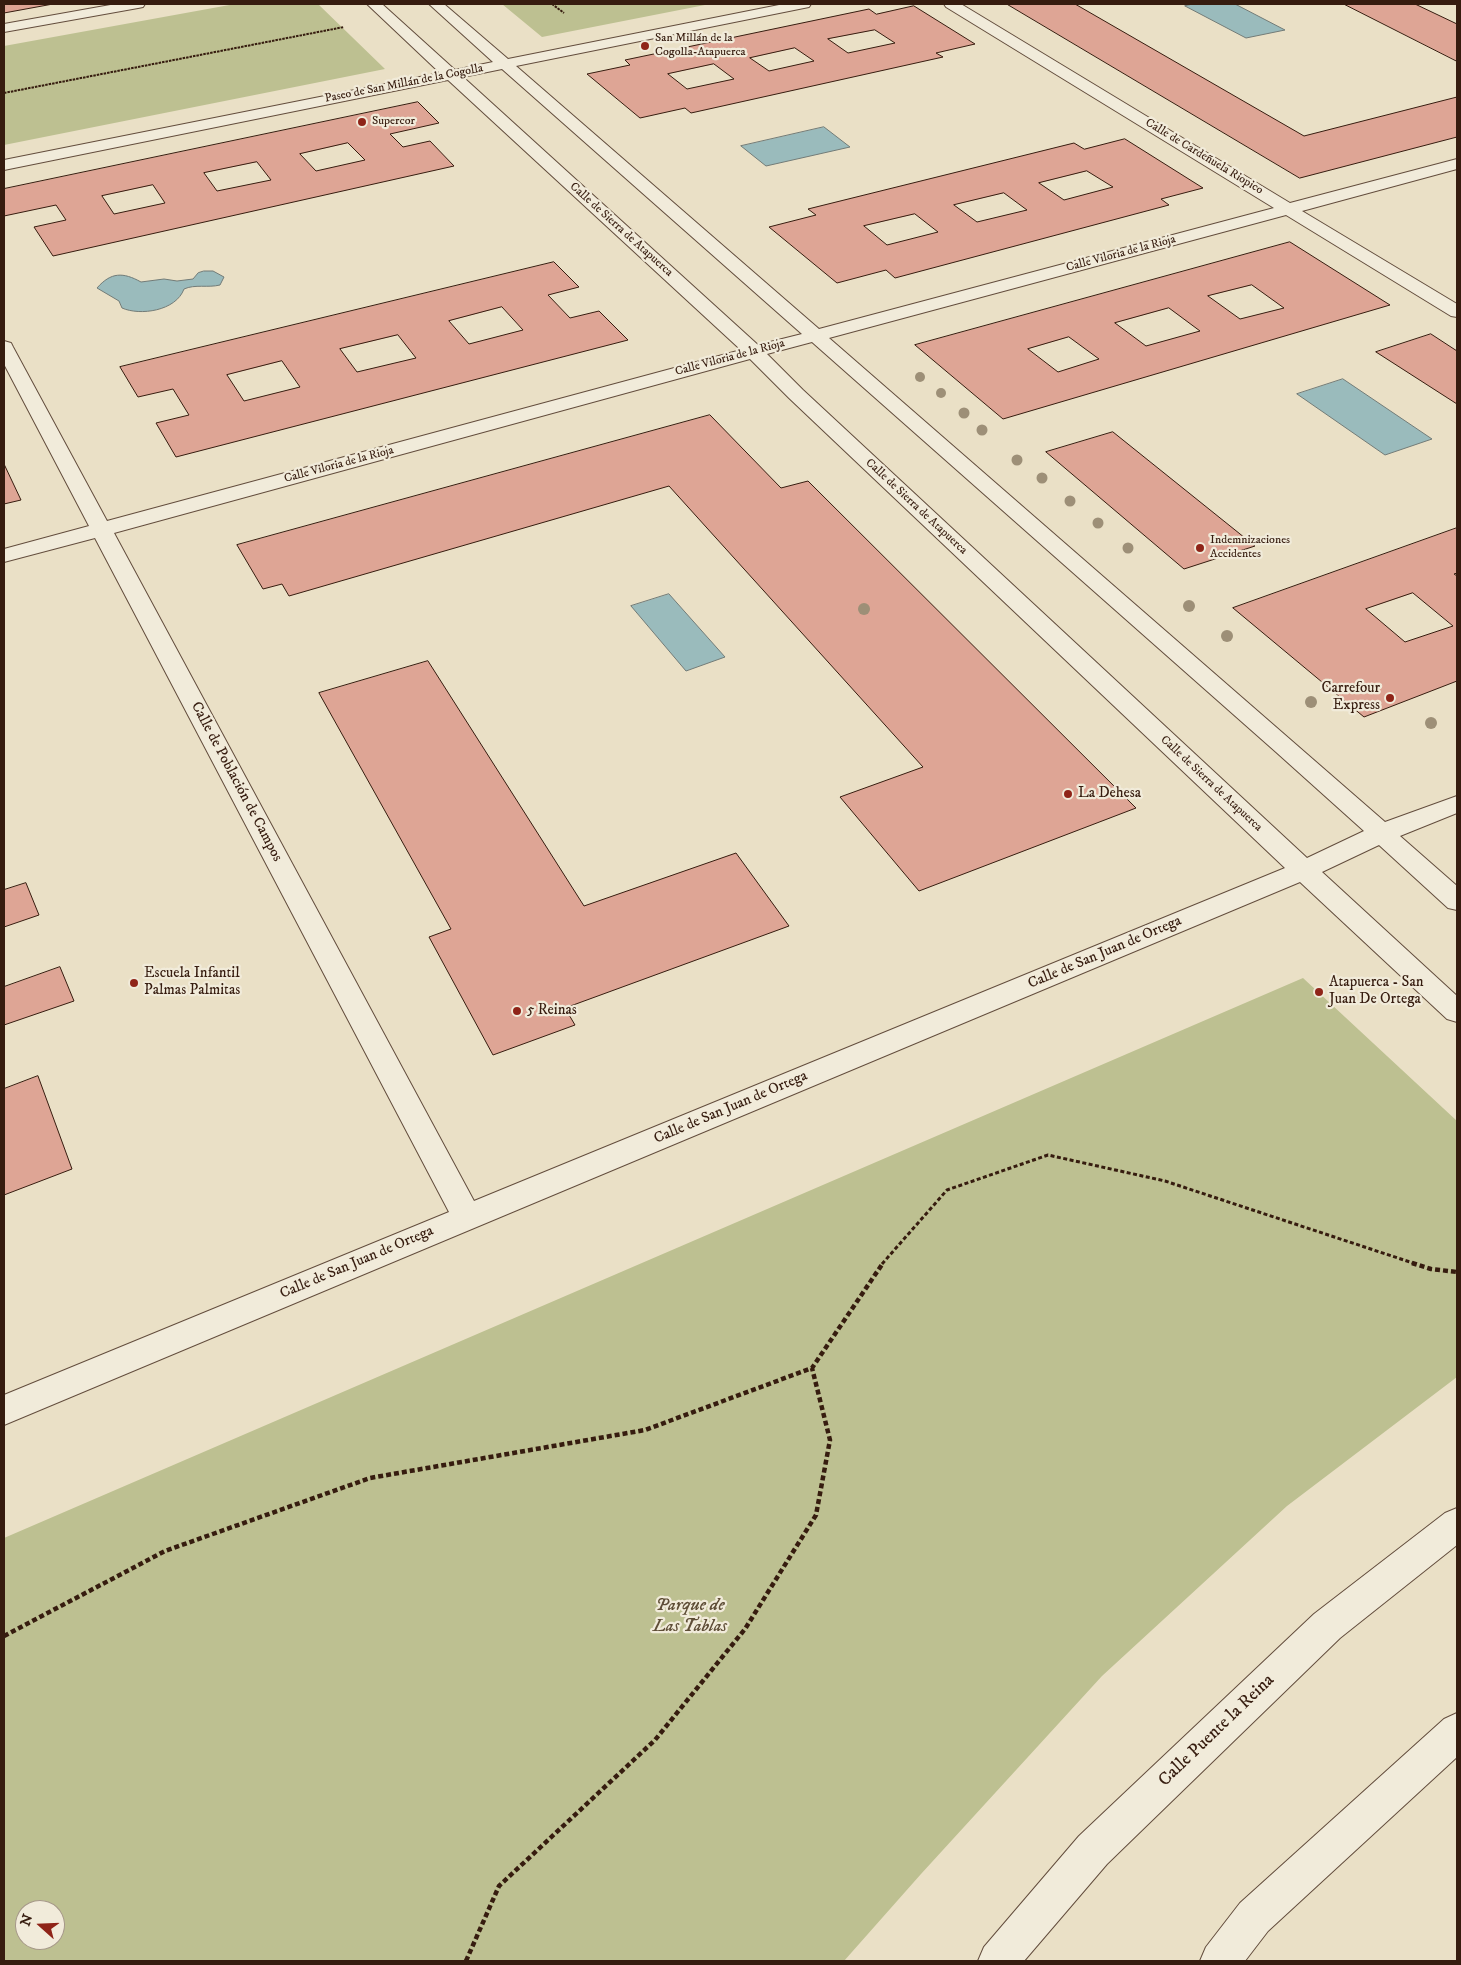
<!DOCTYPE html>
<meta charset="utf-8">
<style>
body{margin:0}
#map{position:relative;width:1461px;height:1965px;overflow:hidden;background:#eae0c6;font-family:"IM FELL DW Pica",serif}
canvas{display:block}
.frame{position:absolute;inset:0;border:5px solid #361c0f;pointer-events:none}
.north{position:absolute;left:15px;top:1900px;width:50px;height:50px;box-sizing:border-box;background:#f1ebda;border:1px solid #a69889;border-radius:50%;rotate:290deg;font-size:14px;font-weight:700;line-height:20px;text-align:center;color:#361c0f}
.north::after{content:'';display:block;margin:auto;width:18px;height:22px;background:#8f2418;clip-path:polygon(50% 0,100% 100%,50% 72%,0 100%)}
</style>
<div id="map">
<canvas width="1461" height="1965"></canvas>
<div class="frame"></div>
<div class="north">N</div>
</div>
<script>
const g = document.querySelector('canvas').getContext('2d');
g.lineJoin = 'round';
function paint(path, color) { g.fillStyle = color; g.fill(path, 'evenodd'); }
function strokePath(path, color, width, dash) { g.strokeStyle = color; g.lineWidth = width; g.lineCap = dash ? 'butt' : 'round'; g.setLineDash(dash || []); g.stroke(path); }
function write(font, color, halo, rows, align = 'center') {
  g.font = font + ' "IM FELL DW Pica",serif'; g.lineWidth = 4.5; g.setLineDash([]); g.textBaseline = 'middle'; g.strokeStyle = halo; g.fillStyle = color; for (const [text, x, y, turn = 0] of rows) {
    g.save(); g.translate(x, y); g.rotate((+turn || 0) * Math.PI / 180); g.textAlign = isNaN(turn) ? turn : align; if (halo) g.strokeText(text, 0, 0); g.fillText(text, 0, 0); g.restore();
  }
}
paint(new Path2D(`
 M235,4H318L385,69L4,145V46Z
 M502,4H710L542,37Z
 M1303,978L1457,1121V1377L1287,1506L1102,1676L921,1874L844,1961H4V1538ZM25,1910H55V1940H25Z`), '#bdc091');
const water = new Path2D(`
 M1193,4H1235L1285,30L1246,38L1185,6Z
 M824,127L850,147L766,166L741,146Z
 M204,271H213L224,277L220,285C208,288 195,284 184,289C176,311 140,316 122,308L119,301L97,288C111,272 123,272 141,282L164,279L177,281L193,279L198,273Z
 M1343,379L1432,439L1385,455L1297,394Z
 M669,594L725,657L686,671L631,606Z`);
paint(water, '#9abbbc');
strokePath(water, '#727b77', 1);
const building = new Path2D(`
 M4,4H53L4,13Z
 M1007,4H1075L1304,136L1457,97V137L1300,178Z
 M1344,4H1415L1457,24V61Z
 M914,6L975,44L936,53L943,57L691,113L685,108L640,118L587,74L630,65L625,60L869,9L876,14ZM875,30L895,43L848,53L828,39ZM795,48L814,61L769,71L750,58ZM714,64L734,79L687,89L668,74Z
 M418,102L439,123L390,134L403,147L430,141L454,166L53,256L34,227L66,220L56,205L4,216V189ZM348,143L365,160L316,171L300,154ZM257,162L271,180L217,191L204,173ZM153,185L165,203L114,214L102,196Z
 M1125,139L1203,188L1161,199L1169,205L895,278L886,270L837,283L769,227L816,215L808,209L1074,143L1084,149ZM1087,171L1113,187L1064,200L1039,183ZM1004,193L1027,210L977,222L954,205ZM915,214L938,232L887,245L864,226Z
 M1290,242L1390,305L1003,419L915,345ZM1252,285L1284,308L1240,319L1208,296ZM1169,308L1200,331L1146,346L1115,323ZM1069,337L1099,359L1058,372L1028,349Z
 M554,262L579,287L548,295L570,318L599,311L628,340L176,457L156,423L189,415L173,389L138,397L120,367ZM502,307L523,330L469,344L449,321ZM398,335L416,358L357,372L340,349ZM282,361L300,387L244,401L227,375Z
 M1431,334L1457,351V404L1376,352Z
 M710,415L781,488L808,481L1136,808L919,891L840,797L923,767L669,486L289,596L282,584L263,589L237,545Z
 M1113,432L1255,546L1184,569L1046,452Z
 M4,464L21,500L4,504Z
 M1457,528V573L1454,574L1457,576V681L1364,717L1233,608ZM1413,593L1453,626L1405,642L1366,609Z
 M428,661L584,906L736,853L789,926L565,1008L575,1025L493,1055L429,937L451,929L319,693Z
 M26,883L39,915L4,927V890Z
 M60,967L74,1001L4,1025V987Z
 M38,1076L72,1169L4,1195V1089Z`);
paint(building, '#dea595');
strokePath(building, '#361c0f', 1);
const minor = new Path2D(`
 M116,4H145L143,7L138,8L4,32V24Z
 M367,4H382L455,70L493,62L429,4H444L508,59L784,4H811L809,7L804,8L516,66L819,329L1274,208L946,7L944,4H961L1290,203L1457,159V169L1302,211L1457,304V317L1451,316L1286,215L829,338L1385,822L1457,796V813L1400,836L1457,886V910L1448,908L1379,845L1322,872L1457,996V1022L1447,1019L1300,882L4,1425V1395L449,1212L95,538L4,562V549L89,526L4,364V341L11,343L13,347L107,521L741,350L448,80L4,170V160L440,73ZM502,69L802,334L758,345L463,77ZM812,342L1276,752L1364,831L1307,858L803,390L767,354ZM750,359L789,398L1285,868L474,1201L114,533Z
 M1457,1508V1545L1340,1638L1107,1864L1024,1961H978L984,1947L1079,1836L1314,1614L1445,1513Z
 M1457,1713V1757L1268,1931L1245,1961H1200L1206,1947L1240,1903L1444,1719Z`);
strokePath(minor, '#634d3d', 2);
strokePath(new Path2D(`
 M552,4L564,13
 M4,93L344,27`), '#361c0f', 2, [2.5, 1]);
strokePath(new Path2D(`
 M882,1264L947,1190L1048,1155L1165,1181L1416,1264`), '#361c0f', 3, [4, 2.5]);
strokePath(new Path2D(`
 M1412,1263L1431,1269L1457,1272
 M4,1636L165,1551L370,1478L645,1430L812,1368L883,1263
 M466,1961L499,1886L655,1740L745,1629L816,1515L830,1440L812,1368`), '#361c0f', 4.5, [5, 3]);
paint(minor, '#f1ebda');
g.fillStyle = '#9d8f77';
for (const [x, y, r] of [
 [920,377,5],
 [941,393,5],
 [964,413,5.5],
 [982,430,5.5],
 [1017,460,5.5],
 [1042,478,5.5],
 [1070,501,5.5],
 [1098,523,5.5],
 [1128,548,5.5],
 [1189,606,6],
 [864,609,6],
 [1227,636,6],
 [1311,702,6],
 [1431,723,6]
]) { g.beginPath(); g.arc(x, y, r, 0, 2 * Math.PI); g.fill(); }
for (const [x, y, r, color] of [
 [645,46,5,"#8f2418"],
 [362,122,5,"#8f2418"],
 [1200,548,5,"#8f2418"],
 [1390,698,5,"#8f2418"],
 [1068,794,5,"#8f2418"],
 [134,983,5,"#8f2418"],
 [1319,992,5,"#8f2418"],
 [517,1011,5,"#8f2418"]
]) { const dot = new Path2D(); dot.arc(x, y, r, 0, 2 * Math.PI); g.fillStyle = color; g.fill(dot); strokePath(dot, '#f1ebda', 2); }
write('12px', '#361c0f', '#f1ebda', [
 ["San Millán de la",655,39],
 ["Cogolla-Atapuerca",655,53],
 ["Supercor",372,122],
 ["Indemnizaciones",1210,541],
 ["Accidentes",1210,555]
], 'left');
write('12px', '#361c0f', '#f1ebda', [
 ["Paseo de San Millán de la Cogolla",404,84,-11],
 ["Calle de Cardeñuela Riopico",1204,157,31],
 ["Calle de Sierra de Atapuerca",621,230,42],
 ["Calle Viloria de la Rioja",1121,254,-15],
 ["Calle Viloria de la Rioja",730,358,-15],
 ["Calle Viloria de la Rioja",339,465,-15],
 ["Calle de Sierra de Atapuerca",916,507,43],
 ["Calle de Sierra de Atapuerca",1211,784,43]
]);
write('15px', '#361c0f', '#f1ebda', [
 ["Carrefour",1380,689,"right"],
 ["Express",1380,706,"right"],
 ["La Dehesa",1078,794],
 ["Escuela Infantil",144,974],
 ["Palmas Palmitas",144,991],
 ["Atapuerca - San",1329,983],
 ["Juan De Ortega",1329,1000],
 ["5 Reinas",527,1011]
], 'left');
write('15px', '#361c0f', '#f1ebda', [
 ["Calle de Población de Campos",236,782,62],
 ["Calle de San Juan de Ortega",1105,953,-23],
 ["Calle de San Juan de Ortega",731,1108,-23],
 ["Calle de San Juan de Ortega",357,1263,-23]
]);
write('italic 18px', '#5e4d36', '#f1ebda', [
 ["Parque de",690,1606],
 ["Las Tablas",690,1627]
]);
write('18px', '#361c0f', '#f1ebda', [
 ["Calle Puente la Reina",1217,1731,-44]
]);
</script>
